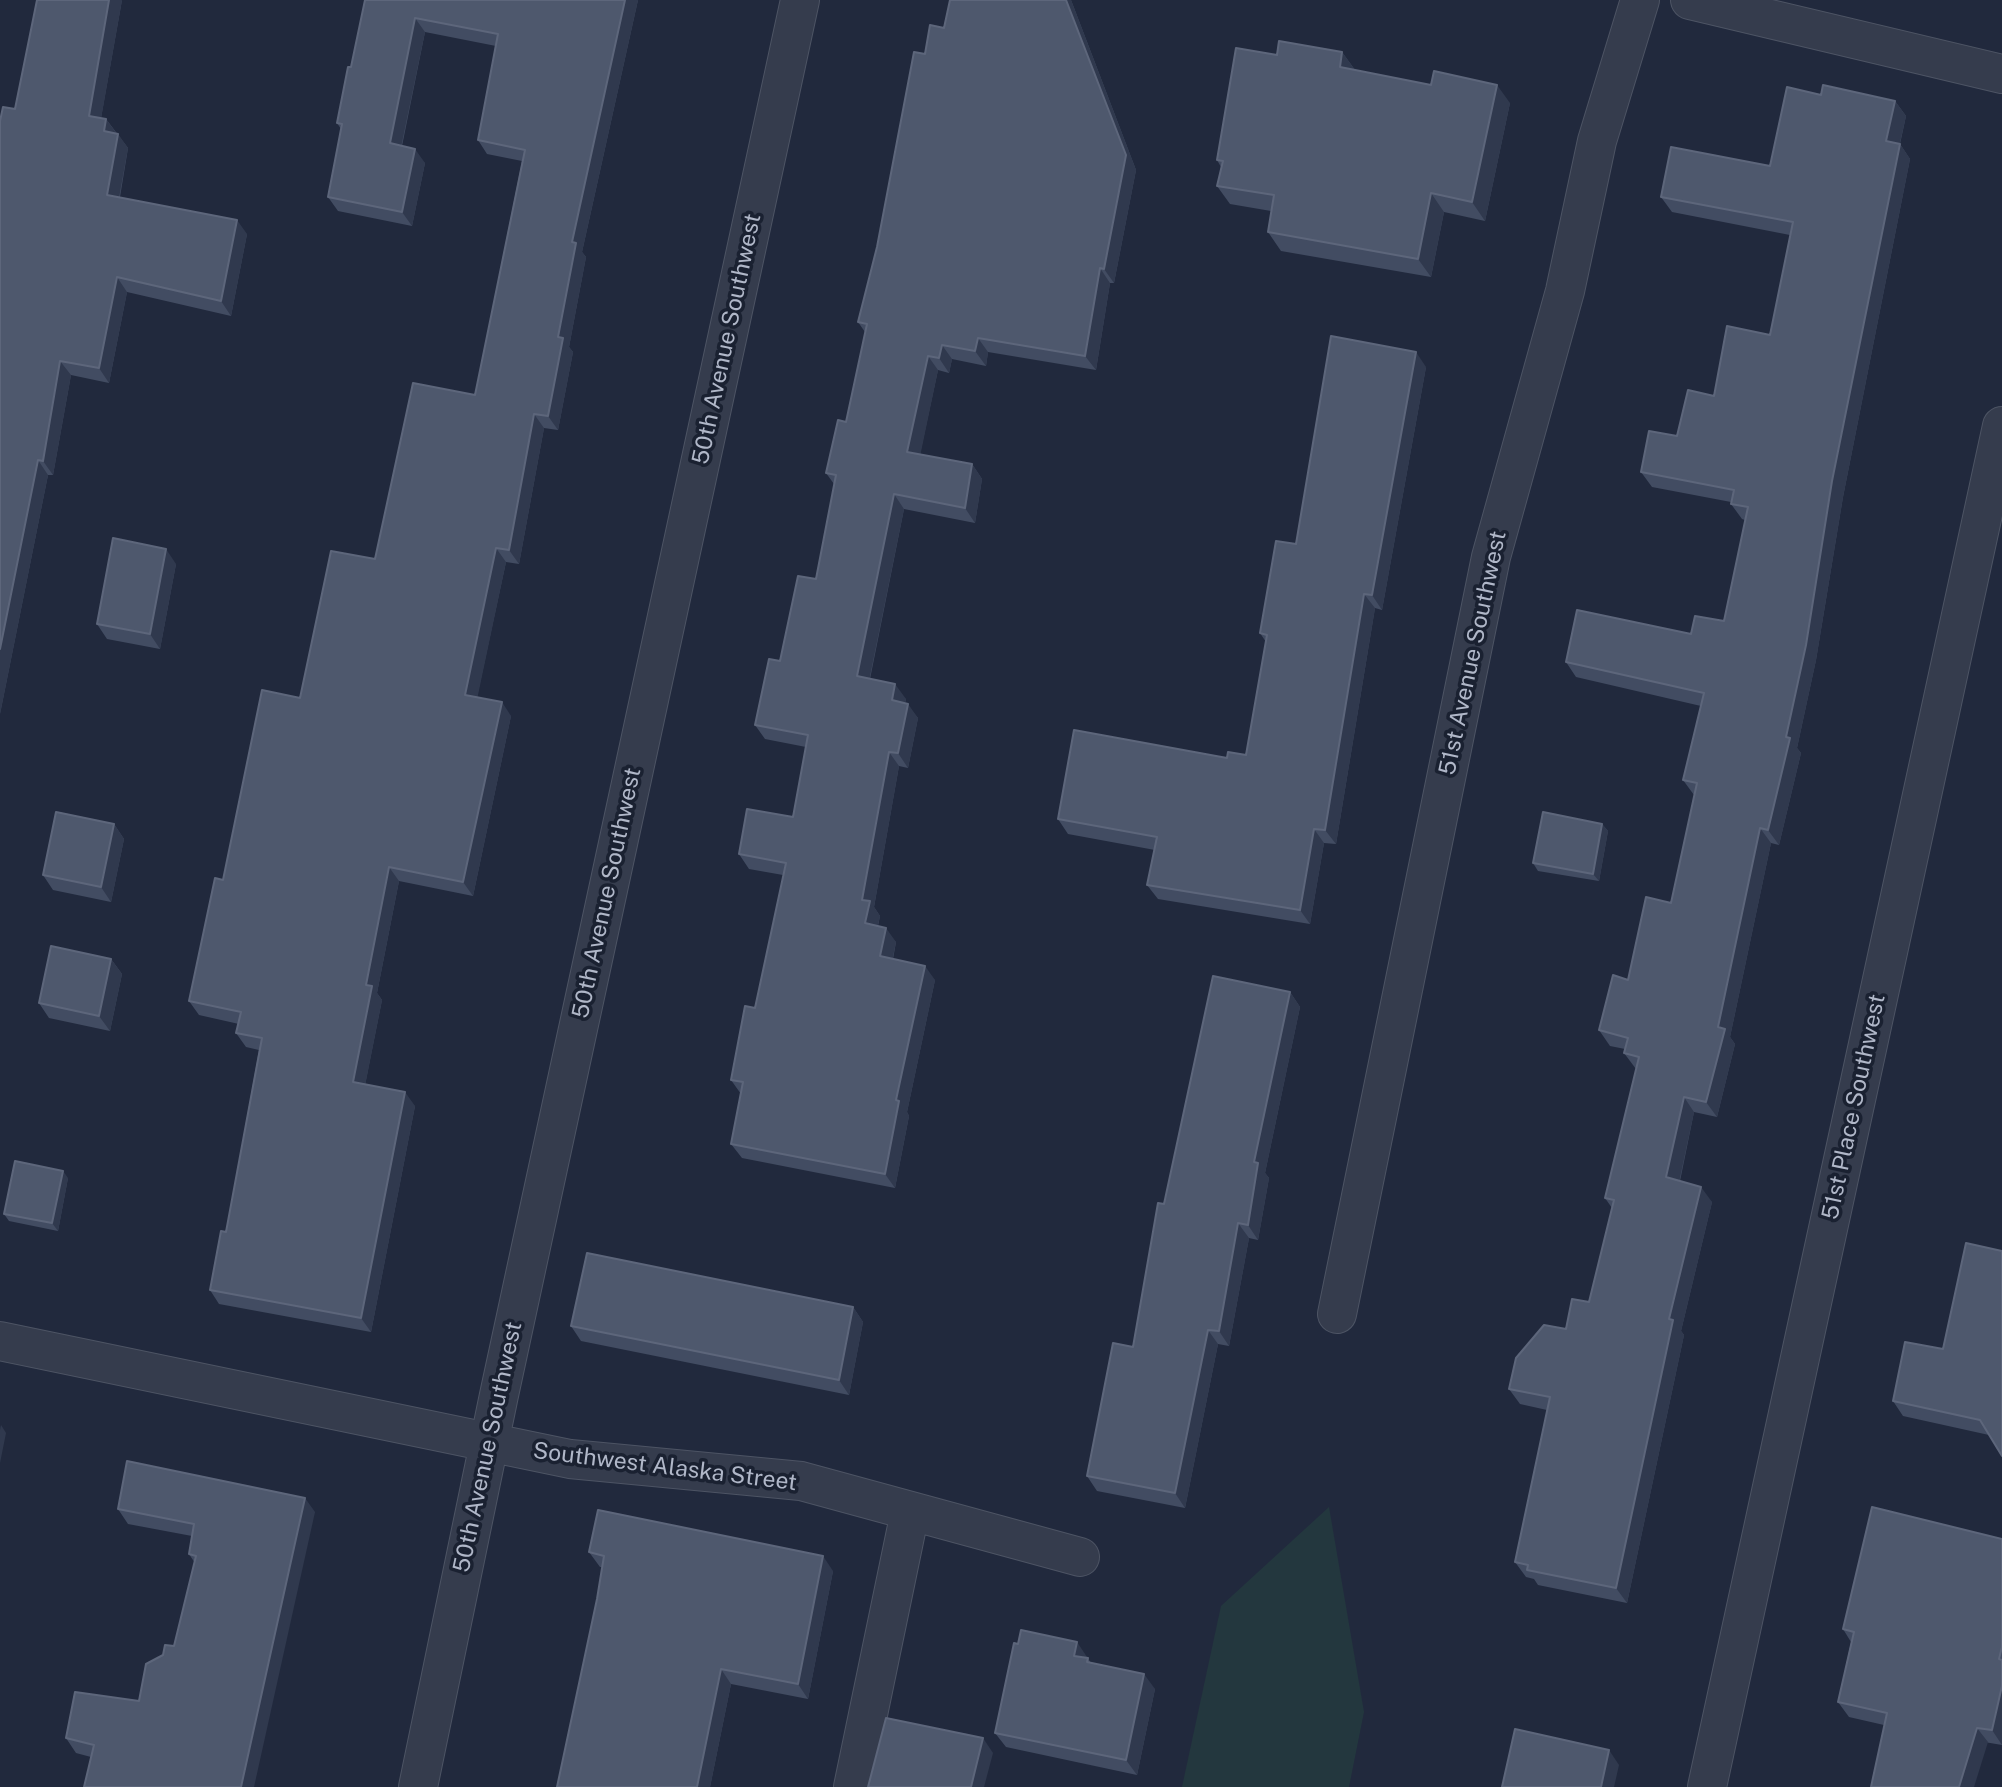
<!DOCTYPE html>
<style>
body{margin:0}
canvas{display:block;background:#21293d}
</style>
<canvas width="2002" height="1787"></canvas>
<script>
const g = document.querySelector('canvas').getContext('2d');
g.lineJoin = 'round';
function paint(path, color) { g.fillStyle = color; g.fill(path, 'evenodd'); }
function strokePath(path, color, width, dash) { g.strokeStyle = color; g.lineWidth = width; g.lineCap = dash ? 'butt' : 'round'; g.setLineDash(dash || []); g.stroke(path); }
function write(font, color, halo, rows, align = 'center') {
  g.font = font + ' "Public Sans",sans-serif'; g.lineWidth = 7; g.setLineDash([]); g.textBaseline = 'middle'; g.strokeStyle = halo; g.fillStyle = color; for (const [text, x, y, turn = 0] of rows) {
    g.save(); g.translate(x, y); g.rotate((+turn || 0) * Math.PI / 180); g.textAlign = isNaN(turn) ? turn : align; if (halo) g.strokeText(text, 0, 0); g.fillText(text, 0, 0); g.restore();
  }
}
paint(new Path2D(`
 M1329,1507L1364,1712L1349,1787H1182L1221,1606Z`), '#23373e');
const minor = new Path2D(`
 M1690,0L2002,74
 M1337,1314L1491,557L1565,291L1597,141L1640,0
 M0,1341L570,1459L801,1481L1080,1557
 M418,1787L499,1395L800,0
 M853,1787L910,1512
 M1707,1787L2002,426`);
strokePath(minor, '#4d5464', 40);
strokePath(minor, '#353c4d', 38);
paint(new Path2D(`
 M122,0L101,118L106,119L128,148L120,197L247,234L231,316L127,292L109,383L71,375L53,475H48L0,714L15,109Z
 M365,0H638L582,252L586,257L569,347L573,352L558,430L544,428L519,564L506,562L477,697L511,716L473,896L399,881L377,993L382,1000L365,1085L415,1106L371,1332L219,1304L210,1290L226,1232L259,1050L246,1047L236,1033L239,1024L199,1015L189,1001L223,880L300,698L375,559L475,395L522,161L487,154L478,140L496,46L425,32L402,146L425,163L412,226L338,211L328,197L341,129L337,123L351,67Z
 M950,0H1071L1136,170L1114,283H1110L1096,370L988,352L986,366L952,359L949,373L938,370L920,454L972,464L982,479L975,523L904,509L870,679L906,699L905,703L918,718L908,768L899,766L874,907L880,916L878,926L896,942L893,959L935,980L907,1112L909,1116L895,1188L742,1158L731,1144L741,1094L731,1080L755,1008L783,875L749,869L739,854L793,817L806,747L765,739L755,725L780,661L816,579L834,484L826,473L846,422L865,332L858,322L925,54L944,28Z
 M1342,52L1355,70L1510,103L1485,221L1444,212L1431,277L1281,251L1268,232L1271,211L1230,204L1217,186L1221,167L1217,160L1277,55Z
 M1821,95L1895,101L1906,116L1900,144L1910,159L1843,497L1816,660L1797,748L1801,753L1779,845L1771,843L1730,1037L1735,1044L1717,1117L1694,1112L1680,1181L1712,1202L1681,1331L1684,1335L1627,1603L1538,1585L1534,1579L1526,1577L1515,1562L1547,1410L1520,1404L1509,1389L1589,1302L1612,1208L1605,1198L1636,1069L1624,1053L1625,1049L1610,1046L1599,1030L1671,903L1694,795L1683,780L1701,706L1576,677L1566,662L1691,634L1724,621L1745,520L1742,519L1731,504V502L1652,487L1641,472L1677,436L1770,335L1790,235L1672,212L1661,197L1770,166Z
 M1426,367L1382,610L1375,608L1336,844L1324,843L1310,924L1158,899L1147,885L1155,850L1068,834L1058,819L1227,758L1246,755L1266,642L1260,633L1296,544Z
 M176,564L160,649L107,639L97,624Z
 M114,824L124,839L111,902L53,890L43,875Z
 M1602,824L1608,831L1599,881L1538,871L1533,863Z
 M111,959L122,974L110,1031L49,1018L39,1003Z
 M1290,992L1300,1007L1265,1173L1269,1178L1258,1240L1249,1238L1229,1346L1218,1344L1185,1508L1097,1491L1087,1476L1133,1347L1164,1204Z
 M68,1178L58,1231L9,1221L4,1214Z
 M853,1307L863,1322L849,1395L581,1341L571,1326Z
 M1943,1349L1989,1435L1903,1416L1893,1401Z
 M118,1509L315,1512L91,1757L76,1753L66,1738L139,1701L163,1655L174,1646L195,1563L189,1554L192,1536L128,1524Z
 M2002,1539V1745L1884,1725L1849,1717L1838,1702L1851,1642L1843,1629Z
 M589,1552L833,1571L808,1699L731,1684L710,1787H557L597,1599L602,1567H600Z
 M1087,1657L1091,1663L1155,1689L1137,1775L1006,1747L995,1733Z`), '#424c62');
paint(new Path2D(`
 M109,0H122L99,130L89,116Z
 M625,0H638L582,252L586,257L569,347L573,352L558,430L548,416L558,337L572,242Z
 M1066,0H1071L1136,170L1114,283L1104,269Z
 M415,18L425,32L399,157L390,143Z
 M1342,52L1355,70L1340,67Z
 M1497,85L1510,103L1485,221L1472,202Z
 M1895,101L1906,116L1897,156L1886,141Z
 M106,119L117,134L104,131Z
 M118,134L128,148L117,209L107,195Z
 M1900,144L1910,159L1843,497L1816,660L1797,748L1801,753L1779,845L1768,830L1832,481Z
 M415,149L425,163L412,226L402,212Z
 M1431,193L1444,212L1431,277L1418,259Z
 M237,220L247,234L231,316L221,301Z
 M1100,268L1110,283L1096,370L1085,356Z
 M117,277L127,292L109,383L99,368Z
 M978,338L988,352L986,366L975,351Z
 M942,345L952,359L949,373L939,358Z
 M1416,352L1426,367L1382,610L1372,595Z
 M928,356L938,370L918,466L907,452Z
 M60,361L71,375L53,475L43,461Z
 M534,414L544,428L519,564L509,550Z
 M38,460L48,475L0,714V649Z
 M972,464L982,479L975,523L965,508Z
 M894,494L904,509L867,691L857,676Z
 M496,548L506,562L475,709L465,695Z
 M166,549L176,564L160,649L150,634Z
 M1364,594L1375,608L1336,844L1325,830Z
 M895,684L906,699L902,715L892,700Z
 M502,702L511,716L473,896L463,882Z
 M908,704L918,718L908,768L898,753Z
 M889,752L899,766L874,907L880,916L875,938L865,923L862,900Z
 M114,824L124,839L111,902L101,887Z
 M1602,824L1608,831L1599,881L1593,874Z
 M1760,828L1771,843L1730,1037L1735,1044L1717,1117L1706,1102L1718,1027Z
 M1314,829L1324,843L1310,924L1300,910Z
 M389,867L399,881L377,993L382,1000L363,1096L353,1082L366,985Z
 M886,928L896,942L890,971L880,956Z
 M111,959L122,974L110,1031L99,1016Z
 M925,966L935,980L907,1112L909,1116L895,1188L885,1174L896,1100Z
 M1290,992L1300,1007L1265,1173L1269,1178L1258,1240L1248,1225L1254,1162Z
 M405,1092L415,1106L371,1332L361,1318Z
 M1684,1097L1694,1112L1677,1192L1666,1177Z
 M63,1171L68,1178L58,1231L52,1223Z
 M1701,1187L1712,1202L1681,1331L1684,1335L1627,1603L1616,1588L1669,1319Z
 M1238,1223L1249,1238L1229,1346L1219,1331Z
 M853,1307L863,1322L849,1395L839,1380Z
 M1208,1330L1218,1344L1185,1508L1175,1493Z
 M1,1425L6,1433L0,1463V1430Z
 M305,1498L315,1512L254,1787H241Z
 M823,1556L833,1571L808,1699L798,1684Z
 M1077,1642L1087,1657L1084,1670L1074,1656Z
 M721,1669L731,1684L710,1787H697Z
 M1144,1674L1155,1689L1137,1775L1126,1760Z
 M2002,1686V1745L1992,1730Z
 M1977,1728L1988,1742L1974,1787H1959Z
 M983,1738L993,1753L984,1787H971Z
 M1609,1750L1619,1765L1614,1787H1601Z`), '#30394e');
const building = new Path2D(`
 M37,0H109L89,116L106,119L104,131L118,134L107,195L237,220L221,301L117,277L99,368L60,361L43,461L38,460L0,649V121L3,107L15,109Z
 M365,0H625L572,242L576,243L558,337L563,338L548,416L534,414L509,550L496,548L465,695L502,702L463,882L389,867L366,985L372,986L353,1082L405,1092L361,1318L210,1290L221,1231L226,1232L262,1038L236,1033L241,1012L189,1001L215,878L223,880L262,690L300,698L331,551L375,559L413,383L475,395L525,150L478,140L498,34L415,18L390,143L415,149L402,212L328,197L342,124L337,123L348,67H351Z
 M950,0H1066L1126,155L1104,269L1100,268L1085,356L978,338L975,351L942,345L939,358L928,356L907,452L972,464L965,508L894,494L857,676L895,684L892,700L908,704L898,753L889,752L862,900L870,901L865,923L886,928L880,956L925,966L896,1100L899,1101L885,1174L731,1144L743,1082L731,1080L745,1006L755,1008L786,863L739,854L747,809L793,817L808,735L755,725L769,659L780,661L798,576L816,579L836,475L826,473L838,420L846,422L867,324L858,322L877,247L914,52L925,54L930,25L944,28Z
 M1279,41L1342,52L1340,67L1431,85L1434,71L1497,85L1472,202L1431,193L1418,259L1268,232L1274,195L1217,186L1223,161L1217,160L1236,48L1277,55Z
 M1823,85L1895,101L1886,141L1900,144L1832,481L1806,645L1786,737L1790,738L1768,830L1760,828L1718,1027L1725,1029L1706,1102L1684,1097L1666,1177L1701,1187L1669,1319L1673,1320L1616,1588L1527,1570L1528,1565L1515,1562L1550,1397L1509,1389L1516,1358L1544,1325L1566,1329L1572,1299L1589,1302L1614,1200L1605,1198L1639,1057L1624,1053L1628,1038L1599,1030L1613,975L1628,980L1646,897L1671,903L1697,783L1683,780L1704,693L1566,662L1577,610L1691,634L1695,616L1724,621L1748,507L1731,504L1734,490L1641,472L1649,431L1677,436L1688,390L1714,396L1727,326L1770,335L1793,222L1661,197L1671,147L1770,166L1787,87L1821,95Z
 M1331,336L1416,352L1372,595L1364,594L1325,830L1314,829L1300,910L1147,885L1157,837L1058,819L1074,730L1227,758L1228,752L1246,755L1267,635L1260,633L1276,541L1296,544Z
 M113,538L166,549L150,634L97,624Z
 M56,812L114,824L101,887L43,875Z
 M1543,812L1602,824L1593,874L1533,863Z
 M51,946L111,959L99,1016L39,1003Z
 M1213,976L1290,992L1254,1162L1258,1163L1248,1225L1238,1223L1219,1331L1208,1330L1175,1493L1087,1476L1113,1343L1133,1347L1158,1203L1164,1204Z
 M15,1161L63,1171L52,1223L4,1214Z
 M1966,1243L2002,1251V1456L1980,1420L1893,1401L1905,1342L1943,1349Z
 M587,1253L853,1307L839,1380L571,1326Z
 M127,1461L305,1498L241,1787H84L94,1745L66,1738L75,1692L139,1701L146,1664L163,1655L165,1645L174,1646L196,1556L189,1554L194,1524L118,1509Z
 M1872,1507L2002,1539V1647L1999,1659L2002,1660V1686L1992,1730L1977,1728L1959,1787H1871L1887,1713L1838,1702L1854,1632L1843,1629Z
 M598,1510L823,1556L798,1684L721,1669L697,1787H557L597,1599L604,1556L589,1552Z
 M1021,1630L1077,1642L1074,1656L1088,1658L1087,1662L1144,1674L1126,1760L995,1733L1014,1643L1018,1644Z
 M886,1718L983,1738L971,1787H868Z
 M1515,1729L1609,1750L1601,1787H1502Z`);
paint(building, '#4e586d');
strokePath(building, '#5d667b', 2);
write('23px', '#b0b7c8', '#1a2131', [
 ["50th Avenue Southwest",727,339,-78],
 ["51st Avenue Southwest",1473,653,-78],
 ["50th Avenue Southwest",607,893,-78],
 ["51st Place Southwest",1854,1107,-78],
 ["50th Avenue Southwest",488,1447,-78],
 ["Southwest Alaska Street",665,1467,7]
]);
</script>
